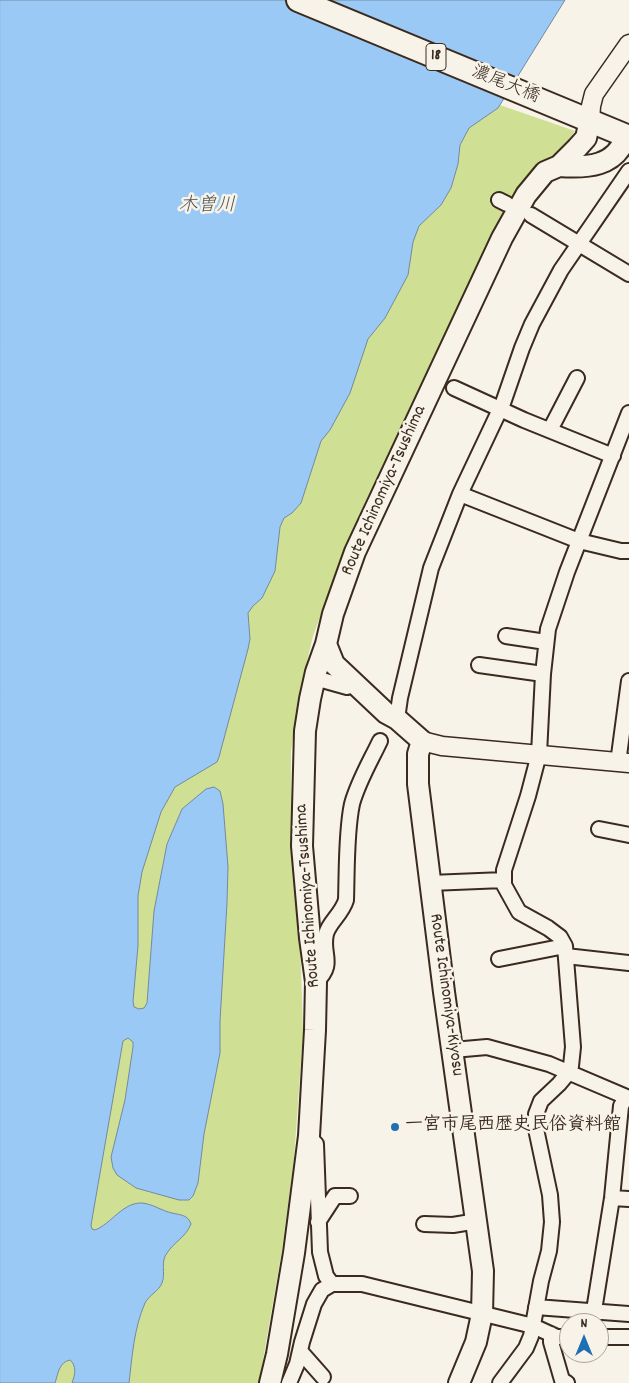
<!DOCTYPE html>
<meta charset="utf-8">
<style>
body{margin:0}
#map{position:relative;width:629px;height:1383px;overflow:hidden;background:#f7f3e8;font-family:Dekko,sans-serif}
canvas{display:block}
.north{position:absolute;left:559px;top:1313px;width:50px;height:50px;box-sizing:border-box;background:#f7f3e8;border:1px solid #aca397;border-radius:50%;rotate:0deg;font-size:14px;font-weight:700;line-height:20px;text-align:center;color:#3b2a1e}
.north::after{content:'';display:block;margin:auto;width:18px;height:22px;background:#1f6fb2;clip-path:polygon(50% 0,100% 100%,50% 72%,0 100%)}
</style>
<div id="map">
<canvas width="629" height="1383"></canvas>
<div class="north">N</div>
</div>
<script>
const g = document.querySelector('canvas').getContext('2d');
g.lineJoin = 'round';
function paint(path, color) { g.fillStyle = color; g.fill(path, 'evenodd'); }
function strokePath(path, color, width, dash) { g.strokeStyle = color; g.lineWidth = width; g.lineCap = dash ? 'butt' : 'round'; g.setLineDash(dash || []); g.stroke(path); }
function write(font, color, halo, rows, align = 'center') {
  g.font = font + ' Dekko,"Klee One",sans-serif'; g.lineWidth = 5; g.setLineDash([]); g.textBaseline = 'middle'; g.strokeStyle = halo; g.fillStyle = color; for (const [text, x, y, turn = 0] of rows) {
    g.save(); g.translate(x, y); g.rotate((+turn || 0) * Math.PI / 180); g.textAlign = isNaN(turn) ? turn : align; if (halo) g.strokeText(text, 0, 0); g.fillText(text, 0, 0); g.restore();
  }
}
paint(new Path2D(`
 M497,104L575,131L557,156L516,196L436,355L366,500L339,566L313,636L300,691L291,751V795L300,936L303,1032L294,1159L282,1250L259,1383H112L100,1239L84,1222L113,1046L147,1010L138,1012L129,1004L126,883L259,570L402,245L467,128Z
 M70,1360C78,1365 74,1374 73,1383H50C55,1375 60,1362 70,1360Z`), '#cfdf93');
const water = new Path2D(`
 M0,0H565L498,108L469,128L460,145L458,164L451,188L441,205L419,226L413,242L408,275L385,318L368,339L350,393L330,430L321,441L301,503L292,513L284,518L280,527L275,571L262,598L253,606L248,613L250,639L248,649L219,757L217,762L175,787L161,812L142,872L138,896V946L133,1001L134,1007L139,1009L144,1008L147,1003L154,911L167,844L182,809L206,789L214,787L220,791L223,804L228,867L227,903L220,1021V1053L204,1134L198,1183L193,1196L189,1200H179L136,1188L117,1175L113,1168L111,1157L125,1100L133,1047V1042L128,1038L123,1041L91,1225L92,1229L95,1230C111,1224 123,1202 142,1203C153,1204 162,1211 172,1213C181,1215 188,1215 191,1224C186,1237 174,1242 167,1253C160,1262 166,1273 162,1283C159,1291 149,1295 145,1303C134,1328 132,1357 129,1383H72C75,1375 77,1366 70,1360C59,1362 58,1374 55,1383H0Z`);
paint(water, '#9bc9f6');
strokePath(water, '#7589a0', 1);
const minor = new Path2D(`
 M499,200L507,204
 M531,215L629,274
 M454,388L524,420L613,456
 M550,430L577,378
 M460,494L579,541L621,551H629
 M506,636L546,642
 M479,665L543,674
 M322,680L347,687L355,684
 M397,719L400,698L431,568L460,494L503,403L522,348L532,324L561,270L629,171
 M618,763L629,681
 M599,829L629,835
 M430,883L504,880
 M566,956L629,963
 M499,959L565,946
 M316,982C336,963 321,955 326,934C329,922 342,914 346,900C347,871 346,832 352,804C358,782 370,762 380,741
 M453,1050L487,1047L549,1064L629,1098
 M310,1138L316,1144L320,1252L326,1276L332,1284
 M612,1198L629,1199
 M318,1222L335,1196H350
 M424,1224L453,1225L477,1221
 M536,1307L629,1314
 M592,1323L612,1198L621,1106L626,1097
 M551,1334V1342L562,1380L567,1383
 M599,1337H629
 M300,1351L323,1377
 M289,1383L297,1364L302,1342L314,1304L322,1290L332,1284H362L533,1326L557,1337H569
 M500,1383L526,1348L531,1336L541,1281L549,1251L552,1222L550,1195L536,1129V1114L541,1101L559,1084L569,1072L571,1066L573,1047L565,946L560,937L548,928L519,912L504,885V870L528,796L539,754L543,674L548,629L567,572L629,413`);
const tertiary = new Path2D(`
 M590,120L591,106L594,94L629,44
 M422,741L442,746L629,763`);
const secondary = new Path2D(`
 M559,166C587,168 616,167 626,136
 M326,644L334,664L386,713L397,719L422,741L418,754V784L444,992L483,1271L482,1314L476,1342L459,1383
 M270,1383L277,1354L294,1253L309,1136L315,1030L316,982L310,938L302,846L305,731L310,699L316,672L326,644L333,614L355,552L502,238L526,195L545,172L559,166L577,148L586,138L590,120`);
const primary = new Path2D(`
 M298,0L629,137`);
strokePath(minor, '#3b2a1e', 18);
strokePath(tertiary, '#3b2a1e', 21);
strokePath(secondary, '#3b2a1e', 24);
strokePath(primary, '#3b2a1e', 26);
strokePath(minor, '#f7f3e8', 14);
strokePath(tertiary, '#f7f3e8', 18);
strokePath(secondary, '#f7f3e8', 20);
strokePath(primary, '#f7f3e8', 22);
for (const [x, y, r, color] of [
 [395,1127,5,"#1f6fb2"]
]) { const dot = new Path2D(); dot.arc(x, y, r, 0, 2 * Math.PI); g.fillStyle = color; g.fill(dot); strokePath(dot, '#f7f3e8', 2); }
for (const [x, y, w] of [
 [436,57,20]
]) { const box = new Path2D(); box.roundRect(x - w / 2, y - 13.5, w, 27, 4); g.fillStyle = '#f7f3e8'; g.fill(box); strokePath(box, '#3b2a1e', 1); }
write('bold 16px', '#3b2a1e', null, [
 ["18",436,57]
]);
write('18px', '#3b2a1e', '#f7f3e8', [
 ["濃尾大橋",505,86,22],
 ["Route Ichinomiya-Tsushima",385,491,-66],
 ["Route Ichinomiya-Tsushima",309,896,-94],
 ["Route Ichinomiya-Kiyosu",445,995,82]
]);
write('bold 18px', '#3b2a1e', '#f7f3e8', [
 ["一宮市尾西歴史民俗資料館",405,1127]
], 'left');
write('italic 19px', '#535254', '#f7f3e8', [
 ["木曽川",207,207]
]);
</script>
